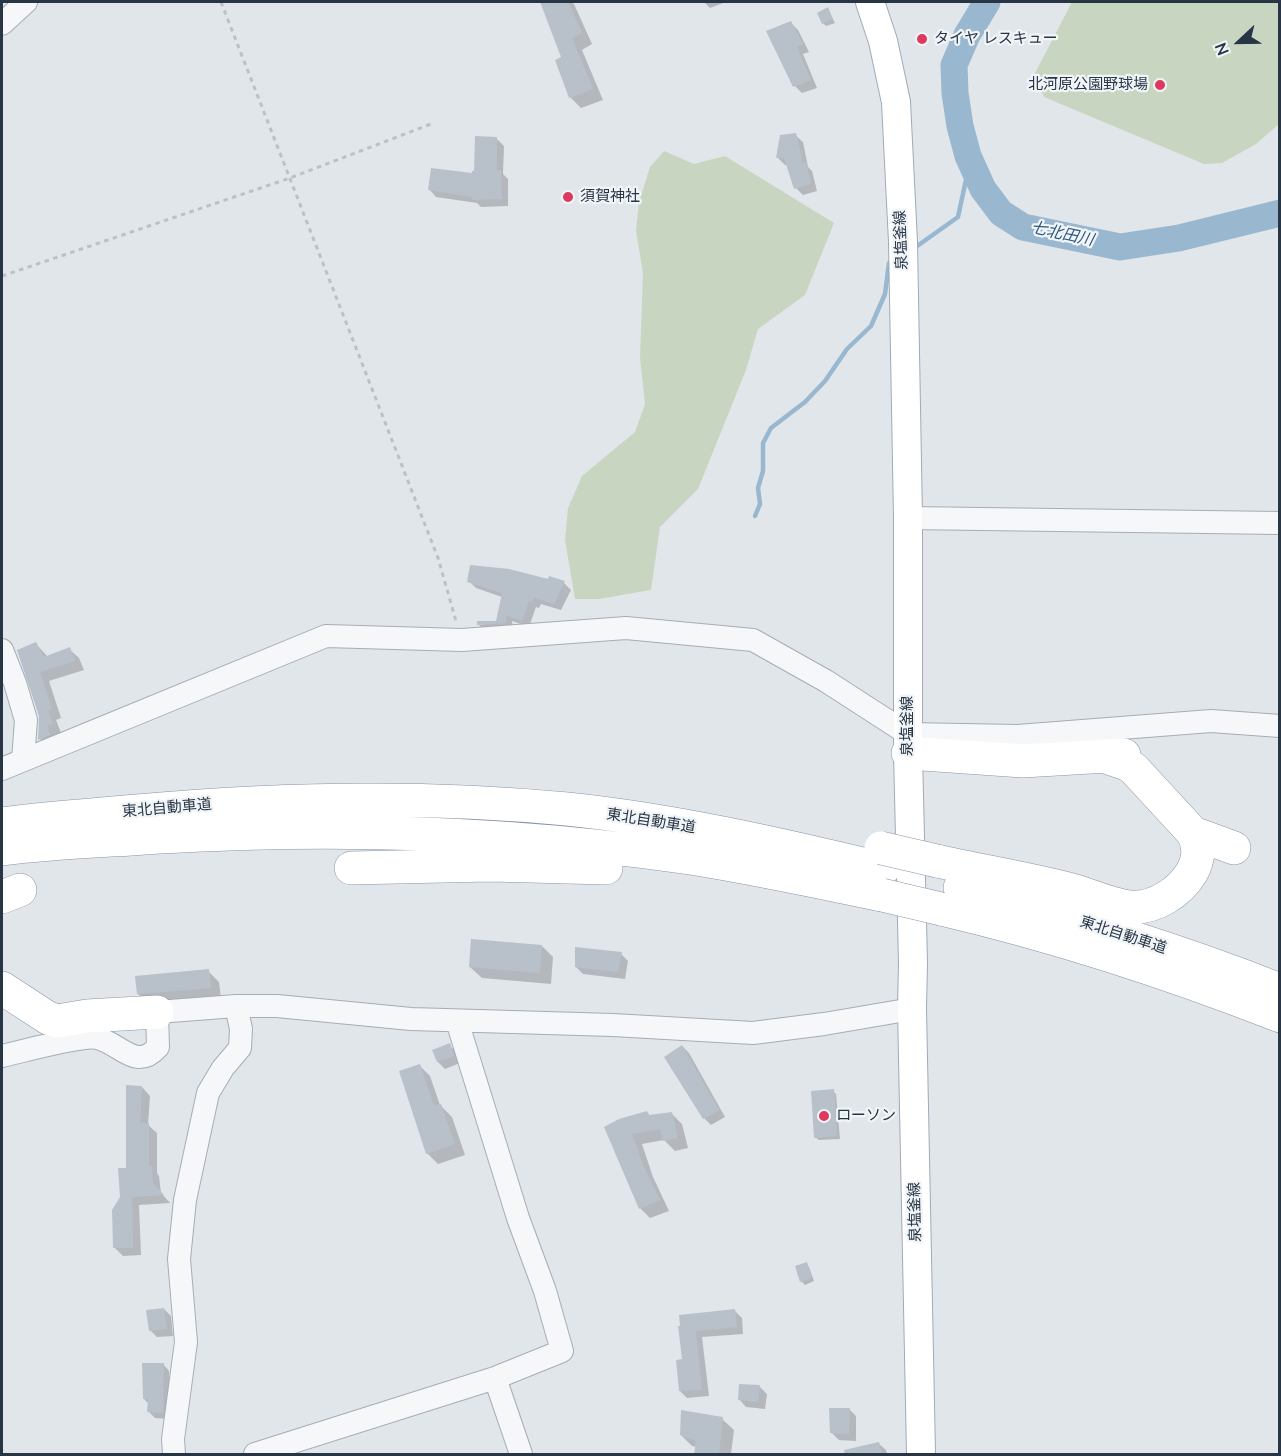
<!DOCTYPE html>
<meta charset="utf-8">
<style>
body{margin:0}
#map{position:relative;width:1281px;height:1456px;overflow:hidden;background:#e1e6eb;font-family:"Nunito Sans",sans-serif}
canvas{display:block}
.frame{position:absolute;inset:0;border:3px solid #273545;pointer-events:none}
.north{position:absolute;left:1209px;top:12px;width:60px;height:60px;-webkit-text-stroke:4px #f1f5f8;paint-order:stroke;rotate:248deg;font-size:16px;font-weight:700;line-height:24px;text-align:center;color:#273545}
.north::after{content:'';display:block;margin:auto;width:21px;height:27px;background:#273545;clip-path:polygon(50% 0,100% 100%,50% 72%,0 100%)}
</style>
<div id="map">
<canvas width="1281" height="1456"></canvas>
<div class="frame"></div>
<div class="north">N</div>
</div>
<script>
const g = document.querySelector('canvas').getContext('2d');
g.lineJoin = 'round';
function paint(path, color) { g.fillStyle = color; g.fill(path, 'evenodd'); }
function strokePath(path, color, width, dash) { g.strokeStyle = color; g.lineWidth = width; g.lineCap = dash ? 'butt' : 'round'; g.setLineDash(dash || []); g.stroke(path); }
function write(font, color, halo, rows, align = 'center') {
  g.font = font + ' "Nunito Sans","Noto Sans JP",sans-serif'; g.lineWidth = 4.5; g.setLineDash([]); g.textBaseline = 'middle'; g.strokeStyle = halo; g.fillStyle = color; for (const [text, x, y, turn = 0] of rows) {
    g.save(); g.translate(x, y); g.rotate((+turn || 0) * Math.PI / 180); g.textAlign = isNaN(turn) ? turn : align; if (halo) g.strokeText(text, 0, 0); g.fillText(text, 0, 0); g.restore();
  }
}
paint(new Path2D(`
 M1072,2H1279V124L1256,144L1222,163L1204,164L1044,97L1035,73Z
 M664,151L694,164L725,156L834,223L805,295L758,329L746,370L698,489L660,527L651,590L599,599H575L565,540L568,508L582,476L635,432L645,404L640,358L643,273L636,231L639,202L650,167Z`), '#c8d6c1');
paint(new Path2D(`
 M542,2H571L574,4L592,44L582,50L603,100L581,108L570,97L563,58Z
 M704,2H726L710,8Z
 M827,8L835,23L826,26L823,23Z
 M791,23L798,30L809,52L803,54L817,88L802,93L795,86Z
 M795,135L803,142L808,167L812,171L817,191L803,195L796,188L788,165H785L778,158Z
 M497,139L504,146L503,174L508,179V206L481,207L477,203L436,197L429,189L473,175Z
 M469,581L564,583L571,590L561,610L541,604L539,608L536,607L529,627L512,621L513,630L486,632L479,625L497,622L502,597L476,588Z
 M36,644L48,657L69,649L79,658L84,670L49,681L61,718L56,720L61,733L55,735L59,744L49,748L40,739V716Z
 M542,946L553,957L551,984L482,978L470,967Z
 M621,954L628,961L625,979L583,974L576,967Z
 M208,971L219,982L221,999L149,1005L138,994Z
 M449,1045L456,1052L460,1063L445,1069L438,1062L434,1051Z
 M682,1046L689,1053L725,1117L711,1125L704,1118Z
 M419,1065L430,1076L440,1105L452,1117L465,1155L438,1164L427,1153Z
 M142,1087L150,1096L148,1125L157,1133V1173L159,1176L161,1193L170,1203L139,1205L141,1255L123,1256L114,1247Z
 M833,1091L836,1094L840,1139L819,1140L815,1137Z
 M647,1112L650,1116L671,1113L682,1124L688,1148L675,1151L664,1140L642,1144L653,1177L669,1211L650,1218L640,1208L606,1128Z
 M806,1264L809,1267L814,1281L805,1285L801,1281Z
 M164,1309L171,1316L173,1336L157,1337L150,1330Z
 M735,1311L742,1318L743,1334L702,1337L709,1396L687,1398L680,1391L683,1361L680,1328Z
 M163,1364L169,1371V1419L155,1418L149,1412V1404L144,1399Z
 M760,1387L767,1394L765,1409L746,1407L739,1399Z
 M849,1409L856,1416V1441L839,1440L832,1433Z
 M722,1419L734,1430L731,1454H696L697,1447L692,1446L681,1435Z
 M878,1443L886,1450L887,1454H865Z`), '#0003');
strokePath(new Path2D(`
 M913,249L958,217L970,161
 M755,516L760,504L758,488L763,471V443L771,428L805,402L825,381L847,349L871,326L885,294L889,263L893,260`), '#99b8cf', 4.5);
strokePath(new Path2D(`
 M987,2L967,35L954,65L955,93L960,126L968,156L983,189L1001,213L1023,227L1120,247L1179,238L1280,213`), '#99b8cf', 27);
paint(new Path2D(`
 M540,2H568L582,33L572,38L593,89L569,98L555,60L561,57Z
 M828,7L833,19L822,24L817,13Z
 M791,21L803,44L797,47L811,80L793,87L766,31Z
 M796,133L803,163L806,162L811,184L794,189L784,158H776L780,135Z
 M475,136L497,137V170H501L502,199L472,200V197L428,190L431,168L472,173V171H474Z
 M470,565L509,569L548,579L549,576L565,581L554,604L534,598L532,602L529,601L522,621L506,615V623L477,625V621H496L502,593L467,582Z
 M36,642L44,657L70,647L75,661L40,672L52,709L48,711L53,724L47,725L50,735L38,740L39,716L17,650Z
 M471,939L542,945L540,973L469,967Z
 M575,947L622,952L618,972L575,967Z
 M209,969L211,988L137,994L135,976Z
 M450,1043L454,1056L437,1062L432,1050Z
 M682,1045L719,1110L703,1119L664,1057Z
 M420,1064L434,1106L441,1104L455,1144L426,1154L399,1071Z
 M126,1085L142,1086L140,1123H149V1166H152L153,1183L164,1195L132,1197L133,1248H113L112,1210L120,1197L118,1168H126Z
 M834,1089L837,1136L814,1138L811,1091Z
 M647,1111L649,1115L672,1112L678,1138L663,1141L660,1129L632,1134L643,1165L660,1200L639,1209L604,1127L619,1119Z
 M807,1262L812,1278L800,1282L795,1266Z
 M164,1308L167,1329L149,1331L146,1310Z
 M735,1309L737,1327L696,1331L702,1390L679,1391L676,1360L682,1359L678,1326H680L679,1315Z
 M142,1363H164L163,1413L147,1412L148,1399H143Z
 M739,1384L760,1385L758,1402L738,1400Z
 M829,1408H850L849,1434L830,1433Z
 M681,1410L723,1417L719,1455H694L696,1441L680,1435Z
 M879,1442L882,1455H845L844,1450Z`), '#b8c0ca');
const minor = new Path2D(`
 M2,24L26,2
 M908,518L1280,523
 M2,650L15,683L26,720L23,760
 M2,769L326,636L462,640L626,628L753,640L826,681L908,734L1018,736L1211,721L1280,726
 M2,1056C20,1052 82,1035 97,1038C120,1043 136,1072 158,1047L157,1012L236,1006H277L411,1019L613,1025L753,1033L824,1024L912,1009
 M495,1378L521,1454
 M174,1454L173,1439L186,1342L179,1259L185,1200L208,1093L223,1068L240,1048L241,1029L236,1006
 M255,1454L495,1378L562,1351L545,1291L518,1218L457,1021`);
const major = new Path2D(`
 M870,2L883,41L896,102L903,242L908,518V753L913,963L912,1009L921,1454`);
const highway = new Path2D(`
 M908,753L1023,761L1124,755
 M2,824C46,818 92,815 137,811C280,798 423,795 567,809C673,820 779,844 883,869
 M1193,833L1234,848
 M2,849C54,842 107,841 160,837C337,827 515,832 690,858C754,868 818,882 882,895
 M937,861C981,871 1025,878 1068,889C1088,894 1111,905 1130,907C1155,909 1180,892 1192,872C1199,859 1200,847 1193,833L1134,769L1127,764L1103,756
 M351,868L491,865L606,868
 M960,888C1068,916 1176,949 1280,990
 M2,897L20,890
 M941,909C1056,936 1170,973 1280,1016
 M2,988L48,1018L57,1021L87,1016L157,1012`);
strokePath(minor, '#a5adb6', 24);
strokePath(major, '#9fabb9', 30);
strokePath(highway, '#8795a4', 34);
strokePath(new Path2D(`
 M221,2L438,558L456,621
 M2,276L290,178L431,124`), '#bbc1c7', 3, [4.5, 4.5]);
strokePath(minor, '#f5f7f9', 22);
strokePath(major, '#fff', 28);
strokePath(highway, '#fff', 33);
const highwayBridge = new Path2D(`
 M881,848L937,861
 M882,895L941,909`);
strokePath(highwayBridge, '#8795a4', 34, []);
strokePath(highwayBridge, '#fff', 33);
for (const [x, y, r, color] of [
 [922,39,6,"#dd3a60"],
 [1160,85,6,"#dd3a60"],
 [568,197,6,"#dd3a60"],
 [824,1116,6,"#dd3a60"]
]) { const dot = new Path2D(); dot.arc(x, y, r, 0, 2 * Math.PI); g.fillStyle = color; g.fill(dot); strokePath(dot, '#f1f5f8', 2); }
write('15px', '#273545', '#f1f5f8', [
 ["タイヤ レスキュー",934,39],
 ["北河原公園野球場",1148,85,"right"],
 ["須賀神社",580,197],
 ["ローソン",836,1116]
], 'left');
write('15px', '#273545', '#f1f5f8', [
 ["泉塩釜線",902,240,-92],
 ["泉塩釜線",908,726,-90],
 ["東北自動車道",167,809,-5],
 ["東北自動車道",651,822,9],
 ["東北自動車道",1123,936,18],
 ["泉塩釜線",916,1212,-91]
]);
write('italic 16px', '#2d587e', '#f1f5f8', [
 ["七北田川",1062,235,12]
]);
</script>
